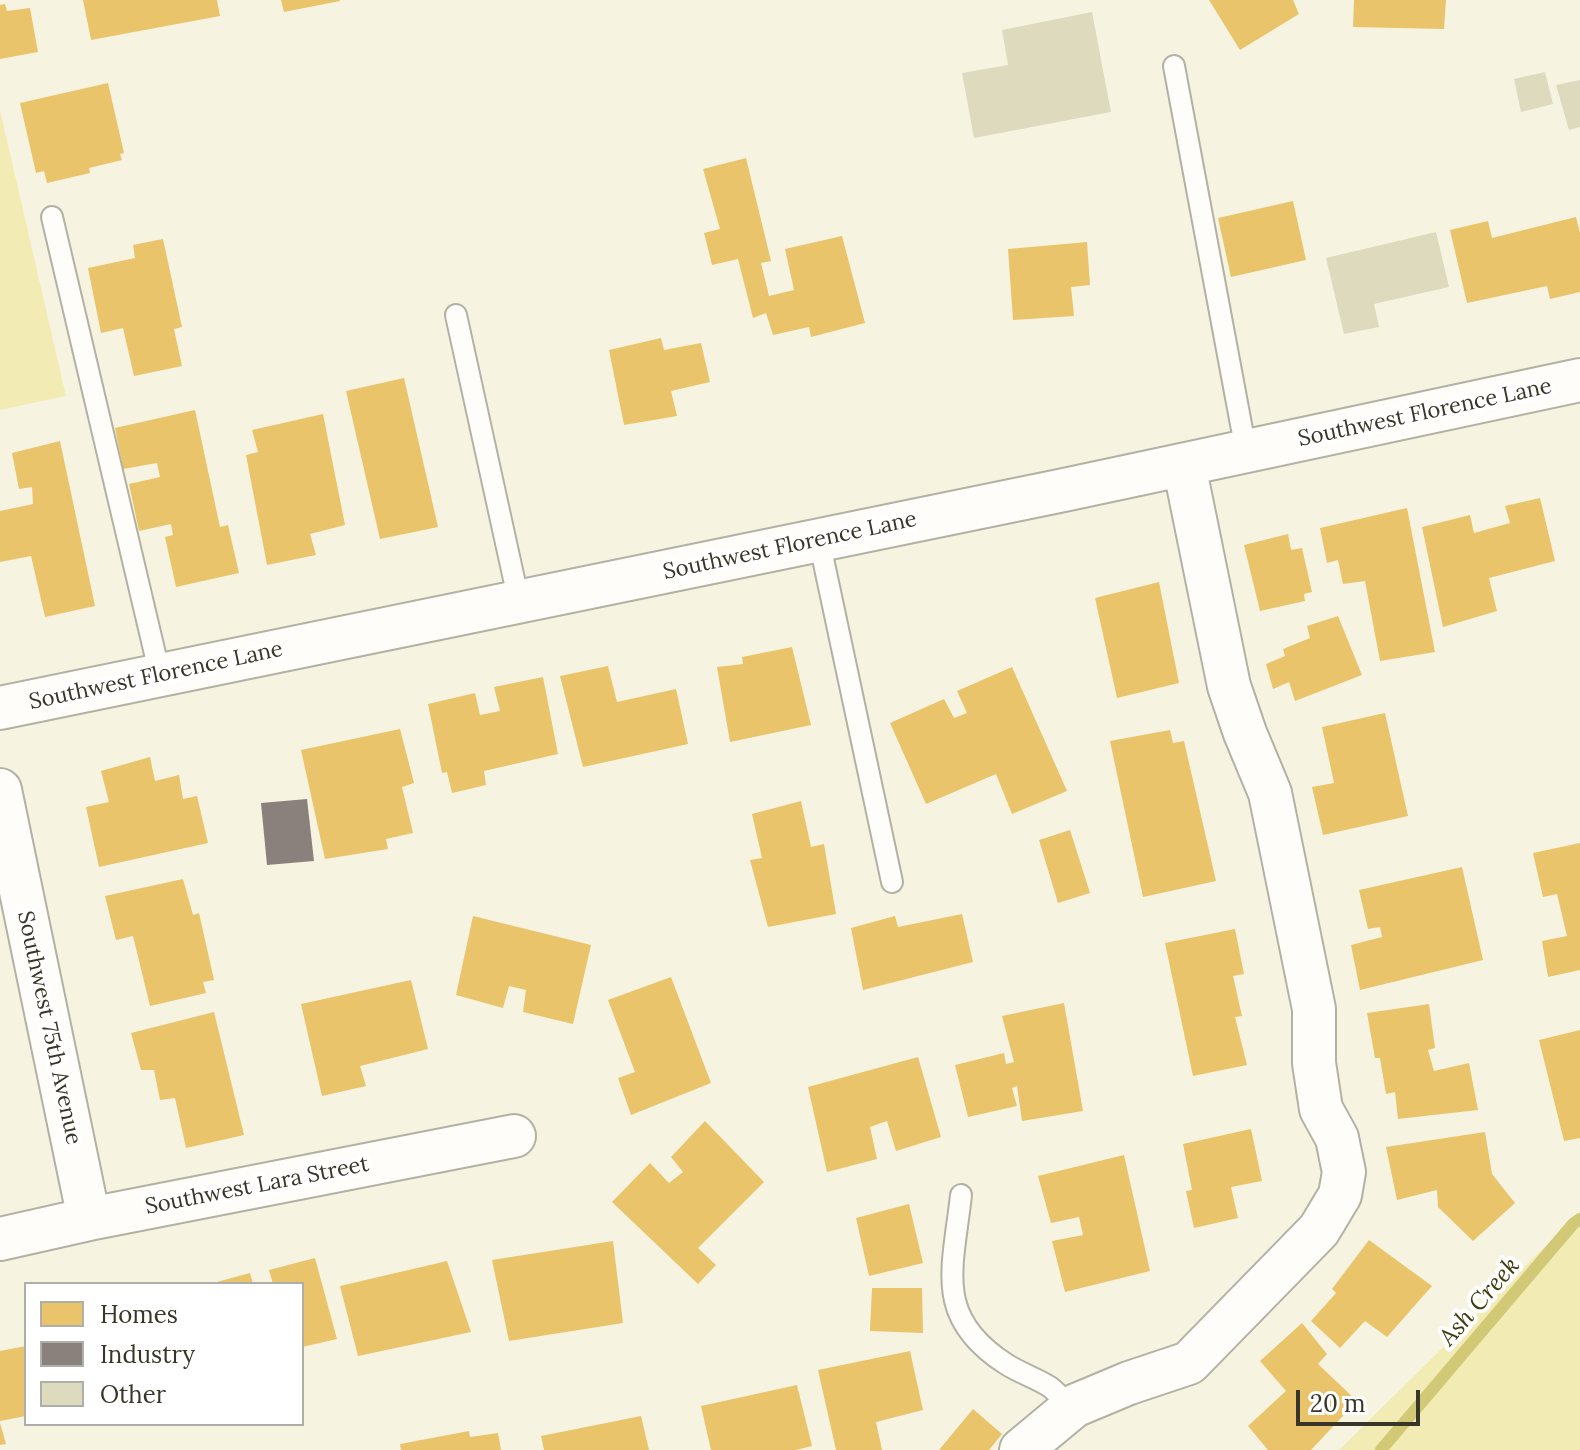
<!DOCTYPE html>
<style>
body{margin:0}
#map{position:relative;width:1580px;height:1450px;overflow:hidden;background:#f6f4e1;font-family:Lora,serif}
canvas{display:block}
.legend{position:absolute;left:24px;top:1282px;width:280px;height:144px;box-sizing:border-box;background:#fff;border:2px solid #afafa9;margin:0;padding:10px 14px;list-style:none;font-size:24px;color:#373628}
.legend li{display:flex;align-items:center;gap:16px;height:40px}
.legend b{width:40px;border:2px solid #afafa9}
.scale{position:absolute;left:1296px;top:1390px;width:124px;height:36px;box-sizing:border-box;border:4px solid #373628;border-top:0;padding-left:10px;font-size:24px;line-height:28px;white-space:nowrap;color:#373628;-webkit-text-stroke:6px #fff;paint-order:stroke}
</style>
<div id="map">
<canvas width="1580" height="1450"></canvas>
<ul class="legend">
<li><b style="height:22px;background:#e9c46a"></b>Homes</li>
<li><b style="height:22px;background:#8a817c"></b>Industry</li>
<li><b style="height:22px;background:#dddabd"></b>Other</li>
</ul>
<div class="scale">20 m</div>
</div>
<script>
const g = document.querySelector('canvas').getContext('2d');
g.lineJoin = 'round';
function paint(path, color) { g.fillStyle = color; g.fill(path, 'evenodd'); }
function strokePath(path, color, width, dash) { g.strokeStyle = color; g.lineWidth = width; g.lineCap = dash ? 'butt' : 'round'; g.setLineDash(dash || []); g.stroke(path); }
function write(font, color, halo, rows, align = 'center') {
  g.font = font + ' Lora,serif'; g.lineWidth = 8; g.setLineDash([]); g.textBaseline = 'middle'; g.strokeStyle = halo; g.fillStyle = color; for (const [text, x, y, turn = 0] of rows) {
    g.save(); g.translate(x, y); g.rotate((+turn || 0) * Math.PI / 180); g.textAlign = isNaN(turn) ? turn : align; if (halo) g.strokeText(text, 0, 0); g.fillText(text, 0, 0); g.restore();
  }
}
paint(new Path2D(`
 M0,110L66,396L0,410Z
 M1580,1212V1450H1339Z`), '#f2ecb4');
paint(new Path2D(`
 M83,0H217L220,16L91,40Z
 M281,0H340V1L284,12Z
 M1209,0H1293L1299,14L1240,50Z
 M1354,0H1446L1444,29L1353,27Z
 M5,4L7,11L30,8L38,52L0,59V5Z
 M108,83L124,153L120,154L122,160L89,168L90,173L47,183L44,171L36,173L20,103Z
 M746,158L771,261L761,263L769,296L794,290L785,249L842,236L865,323L811,337L809,327L773,335L766,313L753,318L738,259L712,265L704,233L720,229L703,169Z
 M1293,201L1306,260L1231,277L1218,218Z
 M1576,217L1580,233V292L1550,299L1547,286L1467,303L1450,230L1488,221L1492,238Z
 M163,239L182,327L174,329L182,366L134,376L123,328L101,333L88,268L135,258L133,245Z
 M1087,242L1090,285L1071,287L1074,316L1013,320L1008,249Z
 M661,338L664,350L701,343L710,382L671,391L677,416L624,425L609,350Z
 M404,378L438,527L380,539L346,391Z
 M195,410L220,527L228,525L239,573L176,587L165,537L173,535L171,524L139,531L129,484L160,477L157,463L123,469L115,428Z
 M323,414L345,525L310,534L316,555L267,565L246,455L258,452L252,430Z
 M60,441L95,606L45,617L31,556L0,562V511L33,504L32,487L19,489L12,453Z
 M1540,498L1555,561L1489,578L1497,611L1443,627L1422,527L1470,515L1474,533L1510,523L1505,506Z
 M1407,508L1435,652L1380,661L1365,581L1343,584L1338,560L1327,563L1320,528Z
 M1288,534L1291,550L1302,548L1312,592L1304,594L1305,601L1260,611L1244,545Z
 M1159,582L1179,683L1117,698L1095,598Z
 M1338,616L1362,675L1295,701L1289,682L1273,689L1266,664L1285,656L1283,649L1310,638L1307,626Z
 M792,647L811,725L730,742L717,667L743,664L742,657Z
 M608,666L617,702L676,689L688,744L583,767L560,676Z
 M1012,667L1067,791L1012,814L996,774L926,804L890,723L944,699L954,718L967,713L957,691Z
 M543,677L558,754L484,771L486,785L452,793L447,772L442,773L428,704L475,693L480,715L500,711L494,687Z
 M1385,713L1408,816L1323,835L1312,787L1334,783L1322,727Z
 M400,729L414,783L402,787L413,833L386,839L388,849L325,859L301,750Z
 M1170,730L1173,743L1184,741L1216,881L1143,897L1110,741Z
 M150,757L155,781L179,775L183,799L197,796L208,843L99,867L86,807L109,802L101,771Z
 M801,801L811,847L824,844L836,914L768,927L750,860L762,858L752,814Z
 M1070,830L1090,893L1058,903L1039,840Z
 M1580,843V970L1548,977L1542,941L1567,936L1557,894L1543,897L1533,853Z
 M1462,867L1483,960L1360,990L1351,945L1382,937L1380,927L1368,929L1359,890Z
 M183,879L193,915L199,913L214,980L203,982L206,993L150,1006L133,936L116,940L105,896Z
 M962,914L973,962L863,990L851,928L895,916L898,927Z
 M473,916L591,945L573,1024L523,1012L526,990L509,986L503,1008L456,995Z
 M1235,929L1244,974L1233,976L1242,1016L1235,1017L1247,1065L1193,1076L1165,943Z
 M671,977L711,1083L631,1115L618,1078L635,1072L608,1000Z
 M411,980L428,1049L360,1066L366,1086L322,1096L301,1004Z
 M1064,1003L1083,1111L1022,1121L1017,1086L1012,1088L1017,1106L968,1117L955,1065L1004,1053L1006,1064L1014,1062L1002,1016Z
 M1429,1004L1435,1048L1428,1050L1434,1071L1469,1063L1478,1110L1398,1119L1395,1092L1386,1094L1380,1058H1375L1367,1013Z
 M214,1012L244,1135L186,1148L175,1098L160,1100L154,1070H141L131,1033Z
 M1580,1030V1138L1564,1141L1539,1040Z
 M918,1057L941,1137L896,1151L887,1121L870,1127L877,1159L827,1172L808,1087Z
 M705,1121L764,1182L698,1248L716,1265L698,1284L612,1202L650,1163L669,1183L683,1172L671,1157Z
 M1251,1129L1262,1181L1231,1187L1238,1218L1194,1228L1186,1191L1192,1190L1183,1144Z
 M1485,1132L1492,1174L1515,1203L1473,1241L1438,1207L1437,1190L1397,1200L1386,1147Z
 M1124,1155L1150,1271L1065,1292L1052,1241L1083,1235L1079,1217L1051,1223L1038,1176Z
 M909,1204L923,1263L869,1276L856,1218Z
 M1369,1240L1432,1286L1387,1337L1365,1321L1340,1348L1311,1321L1336,1293L1332,1289Z
 M613,1241L623,1323L509,1341L492,1260Z
 M315,1258L337,1339L302,1347V1284H273L269,1270Z
 M447,1261L471,1332L358,1356L340,1286Z
 M250,1273L253,1284H213V1283Z
 M872,1288H922L923,1333L870,1331Z
 M1302,1323L1327,1354L1318,1364L1357,1401L1311,1450H1268L1248,1426L1286,1391L1260,1361Z
 M26,1346V1416L0,1421V1351Z
 M910,1351L923,1410L876,1422L882,1450H836L818,1370Z
 M797,1385L812,1446L796,1450H711L701,1406Z
 M973,1409L1002,1434L989,1450H939Z
 M641,1416L649,1450H544L541,1436Z
 M0,1423L6,1444L0,1445Z
 M469,1431L470,1437L498,1433L501,1450H401L400,1444Z`), '#e9c46a');
paint(new Path2D(`
 M307,799L314,861L267,865L261,803Z`), '#8a817c');
strokePath(new Path2D(`
 M1381,1450L1573,1224L1580,1219`), '#d2c977', 12);
paint(new Path2D(`
 M1092,12L1111,112L974,138L962,73L1008,65L1002,30Z
 M1545,72L1553,104L1521,112L1514,79Z
 M1580,80V127L1569,130L1556,85Z
 M1436,232L1449,287L1374,304L1379,327L1344,334L1326,258Z`), '#dddabd');
const service = new Path2D(`
 M1174,66L1246,451
 M52,217L160,675
 M456,315L519,602
 M819,540L892,882
 M961,1195C953,1269 933,1317 1006,1364C1020,1373 1036,1378 1050,1387C1058,1393 1065,1402 1072,1409`);
const minor = new Path2D(`
 M0,708L1064,490L1580,380
 M0,790L89,1219
 M0,1239L89,1219L514,1136
 M1021,1450L1074,1406L1129,1383L1189,1363L1319,1230L1340,1195L1344,1172L1337,1138L1321,1109L1314,1063V1009L1270,793L1245,733L1229,686L1184,465`);
strokePath(service, '#b3b1a3', 24);
strokePath(minor, '#b3b1a3', 46);
strokePath(service, '#fefdfa', 20);
strokePath(minor, '#fefdfa', 42);
write('22px', '#373628', '#fff', [
 ["Southwest Florence Lane",1425,413,-12],
 ["Southwest Florence Lane",790,546,-12],
 ["Southwest Florence Lane",156,676,-12],
 ["Southwest 75th Avenue",49,1028,78],
 ["Southwest Lara Street",257,1186,-11]
]);
write('italic 24px', '#413c0e', '#fff', [
 ["Ash Creek",1480,1302,-49]
]);
</script>
